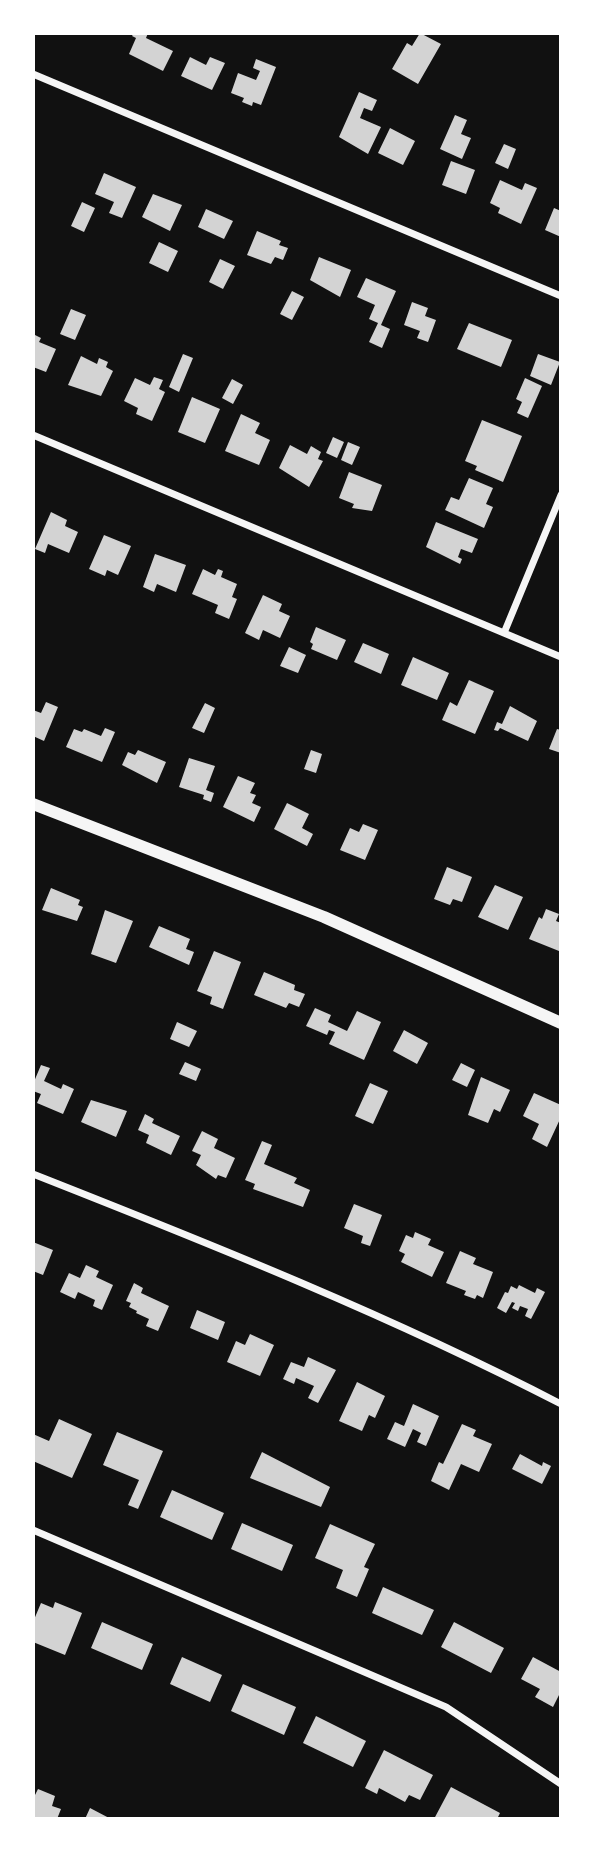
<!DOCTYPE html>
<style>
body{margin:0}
#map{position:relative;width:594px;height:1852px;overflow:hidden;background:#111;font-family:Georgia,serif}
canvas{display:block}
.frame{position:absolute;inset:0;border:35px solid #fff;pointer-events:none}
</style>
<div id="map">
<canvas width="594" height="1852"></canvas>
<div class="frame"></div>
</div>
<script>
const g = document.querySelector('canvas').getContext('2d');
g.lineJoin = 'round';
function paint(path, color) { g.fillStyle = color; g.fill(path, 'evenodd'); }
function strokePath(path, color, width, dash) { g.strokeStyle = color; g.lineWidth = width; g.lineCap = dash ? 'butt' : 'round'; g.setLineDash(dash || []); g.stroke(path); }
paint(new Path2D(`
 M134,33H148L146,38L173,51L163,71L129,54L136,38L132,36Z
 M420,33L441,44L418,84L392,69L407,43L412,46Z
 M190,57L206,65L210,57L225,63L212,90L181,76Z
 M256,59L276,67L261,105L253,102L252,106L242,102L244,98L231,93L238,73L256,80L260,71L253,68Z
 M359,92L377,100L372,111L364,108L360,118L381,127L368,154L339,137Z
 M455,115L467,120L461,134L471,138L462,159L440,149Z
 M390,128L415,141L403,165L378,153Z
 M504,144L516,149L508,169L495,163Z
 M451,161L475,170L466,194L442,185Z
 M104,173L136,187L122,218L109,213L114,202L95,194Z
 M500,180L522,190L525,183L537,188L521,224L498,213L500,208L490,203Z
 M153,194L182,205L170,231L142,217Z
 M82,202L95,208L84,232L71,226Z
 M554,208L561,211V237L545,230Z
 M206,209L233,221L224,239L198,227Z
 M257,231L281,241L279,245L288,248L283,260L275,257L271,264L247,255Z
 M159,242L178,251L168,272L149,263Z
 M319,257L351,270L340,297L310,280Z
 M220,259L235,266L223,289L209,282Z
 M366,278L396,291L381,325L390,329L382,348L369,342L378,323L369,319L375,305L357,297Z
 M292,291L304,297L292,320L280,314Z
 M412,302L428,308L425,316L436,320L428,342L417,338L420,331L404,325Z
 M71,309L86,315L75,340L60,334Z
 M469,323L512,340L501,367L457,349Z
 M33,334L41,338L39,342L56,349L46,372L33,367Z
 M183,354L193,358L179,392L169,387Z
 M538,354L560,362L551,385L530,376Z
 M81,356L97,364L99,358L108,362L106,367L113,371L101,396L68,385Z
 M154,377L163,380L159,389L165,392L152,421L136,414L138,408L124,401L135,378L150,385Z
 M525,378L542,386L528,418L517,413L522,402L516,399Z
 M232,379L243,385L233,404L222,398Z
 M192,397L220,409L205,443L178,432Z
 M241,414L260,423L255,433L270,440L259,465L225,451Z
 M482,420L522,436L503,482L475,470L477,466L465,461Z
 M333,437L344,442L337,458L326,453Z
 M348,442L360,447L352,465L341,460Z
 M290,445L307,454L311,446L321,452L318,459L323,461L309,487L279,468Z
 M349,472L382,485L372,511L352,508L354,504L339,498Z
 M469,478L493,488L486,504L493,507L484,528L445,510L451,497L459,500Z
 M51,512L67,520L65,526L78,532L69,553L48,544L45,553L35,549Z
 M436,522L478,539L472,553L461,549L458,557L462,559L460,564L426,547Z
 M104,535L131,546L118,575L107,570L105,576L89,569Z
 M155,554L186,565L176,592L157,584L154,592L143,587Z
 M203,569L215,575L218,569L223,571L221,577L237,584L232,597L237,599L229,619L215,613L218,605L192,594Z
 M263,595L282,604L279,611L290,616L280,638L263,630L259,640L245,633Z
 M316,627L346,640L337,660L311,649L313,644L310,642Z
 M363,643L389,654L381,674L354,662Z
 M289,647L306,655L298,673L280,666Z
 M413,657L449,673L437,700L401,685Z
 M469,680L494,691L475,734L442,720L450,702L457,706Z
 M46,702L58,707L44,741L33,736V710L41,713Z
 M205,703L215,708L204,733L192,728Z
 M510,706L537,721L528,741L500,728L498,731L494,730L497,722L502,724Z
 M105,728L115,732L102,762L66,747L74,729L82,732L84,729L101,736Z
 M557,729L561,730V753L549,749Z
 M138,750L166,762L157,783L122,765L128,752L135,755Z
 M311,750L322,754L316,773L304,769Z
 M189,758L215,766L206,790L214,793L211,802L203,799L204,795L179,787Z
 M238,776L255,783L250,793L256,795L252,803L261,807L254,822L223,807Z
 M287,803L309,814L302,828L313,834L307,846L274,829Z
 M363,824L378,830L365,860L340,850L350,828L359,832Z
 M447,867L472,877L462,902L453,899L450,905L434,899Z
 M495,885L523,897L508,930L478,917Z
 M51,888L80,900L78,905L83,907L77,921L42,910Z
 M546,909L559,914L556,921L561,923L559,951L529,939L539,917L542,919Z
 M105,910L133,921L116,963L91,954Z
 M159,926L190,939L186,949L194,952L189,965L149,947Z
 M214,951L241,962L223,1009L210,1004L212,997L197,991Z
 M264,972L295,985L294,990L305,994L299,1007L289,1003L286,1008L254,995Z
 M315,1008L331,1015L328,1022L347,1031L357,1011L381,1022L364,1060L329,1044L335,1032L329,1030L327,1035L306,1026Z
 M177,1022L197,1031L189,1047L170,1039Z
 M404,1030L428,1043L417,1064L393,1051Z
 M185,1062L201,1069L196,1081L179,1074Z
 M461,1063L475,1070L467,1087L452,1080Z
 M41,1065L50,1068L44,1081L61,1089L63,1084L74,1089L63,1114L37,1103L41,1094L33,1091V1084Z
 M481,1077L510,1090L500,1112L494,1109L488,1123L468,1115Z
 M370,1083L388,1091L373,1124L355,1116Z
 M534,1093L561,1105V1117L547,1147L532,1139L539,1124L523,1116Z
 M91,1100L127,1111L116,1137L81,1122Z
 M145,1114L154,1119L152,1123L180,1136L171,1155L146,1143L149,1135L138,1130Z
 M202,1131L218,1139L214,1148L235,1158L226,1178L218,1175L216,1179L196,1165L201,1155L192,1151Z
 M262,1141L272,1145L264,1164L297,1178L294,1183L310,1190L303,1207L253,1189L255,1184L245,1180Z
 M354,1204L382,1215L370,1246L361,1243L363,1236L344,1228Z
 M415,1232L431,1239L428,1245L444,1252L432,1277L401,1262L405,1254L399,1251L406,1235L413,1238Z
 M33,1242L53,1250L43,1275L33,1271Z
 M460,1251L476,1258L473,1264L493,1272L483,1298L477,1295L475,1299L464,1295L466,1291L446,1283Z
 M86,1265L99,1271L96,1277L113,1285L102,1310L93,1306L95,1300L78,1292L75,1299L60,1292L69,1273L80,1278Z
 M134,1283L143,1288L141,1293L169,1306L158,1331L146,1326L149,1319L136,1313L137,1311L129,1307L131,1303L126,1301Z
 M519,1285L535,1293L537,1288L545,1292L531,1319L525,1316L528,1309L520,1306L518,1311L512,1308L515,1303L512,1302L506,1313L497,1308L505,1292L508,1293L511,1286L517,1289Z
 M197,1310L225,1322L218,1340L190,1328Z
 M250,1334L274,1345L260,1376L227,1362L236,1341L245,1345Z
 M308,1357L336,1370L318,1403L308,1398L314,1386L296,1378L294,1384L283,1379L291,1362L304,1367Z
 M357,1382L385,1396L375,1418L369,1415L362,1431L339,1421Z
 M413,1404L439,1416L426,1446L417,1442L421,1433L413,1429L405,1447L387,1439L395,1422L404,1426Z
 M59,1419L92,1434L72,1478L33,1461V1434L49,1441Z
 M462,1424L476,1430L473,1436L492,1444L479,1472L461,1464L449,1490L431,1481L439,1462L443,1464Z
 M117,1432L163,1451L138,1509L128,1505L139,1480L103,1465Z
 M262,1452L330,1487L321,1507L250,1478Z
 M520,1454L542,1466L543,1462L551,1466L542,1484L512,1469Z
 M172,1490L224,1513L212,1540L160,1517Z
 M242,1523L293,1545L282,1571L231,1549Z
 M330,1524L375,1544L364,1567L369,1569L357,1597L336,1588L343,1570L315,1558Z
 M383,1587L434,1610L422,1635L372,1613Z
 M55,1602L82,1613L65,1655L33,1642V1622L41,1603L53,1608Z
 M102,1622L153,1644L142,1670L91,1648Z
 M454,1622L504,1648L491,1673L441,1647Z
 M182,1657L222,1675L210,1702L170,1684Z
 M533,1657L561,1672V1691L553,1707L535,1697L540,1689L521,1679Z
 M243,1684L296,1707L284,1735L231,1711Z
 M316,1716L366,1741L353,1767L303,1743Z
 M384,1750L433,1775L420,1800L409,1795L405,1802L379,1788L377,1794L365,1788Z
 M451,1787L500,1813L497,1819H434Z
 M38,1789L55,1796L52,1806L61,1809L57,1819H33V1799Z
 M90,1808L111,1819H85Z`), '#d3d3d3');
strokePath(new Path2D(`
 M33,74L561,296
 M33,435L561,657
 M504,633L561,495
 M33,1174C211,1244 391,1316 561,1404
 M33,1530L446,1707L561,1784`), '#f5f5f5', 7);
strokePath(new Path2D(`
 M33,804L324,917L561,1023`), '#f5f5f5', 12);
</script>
